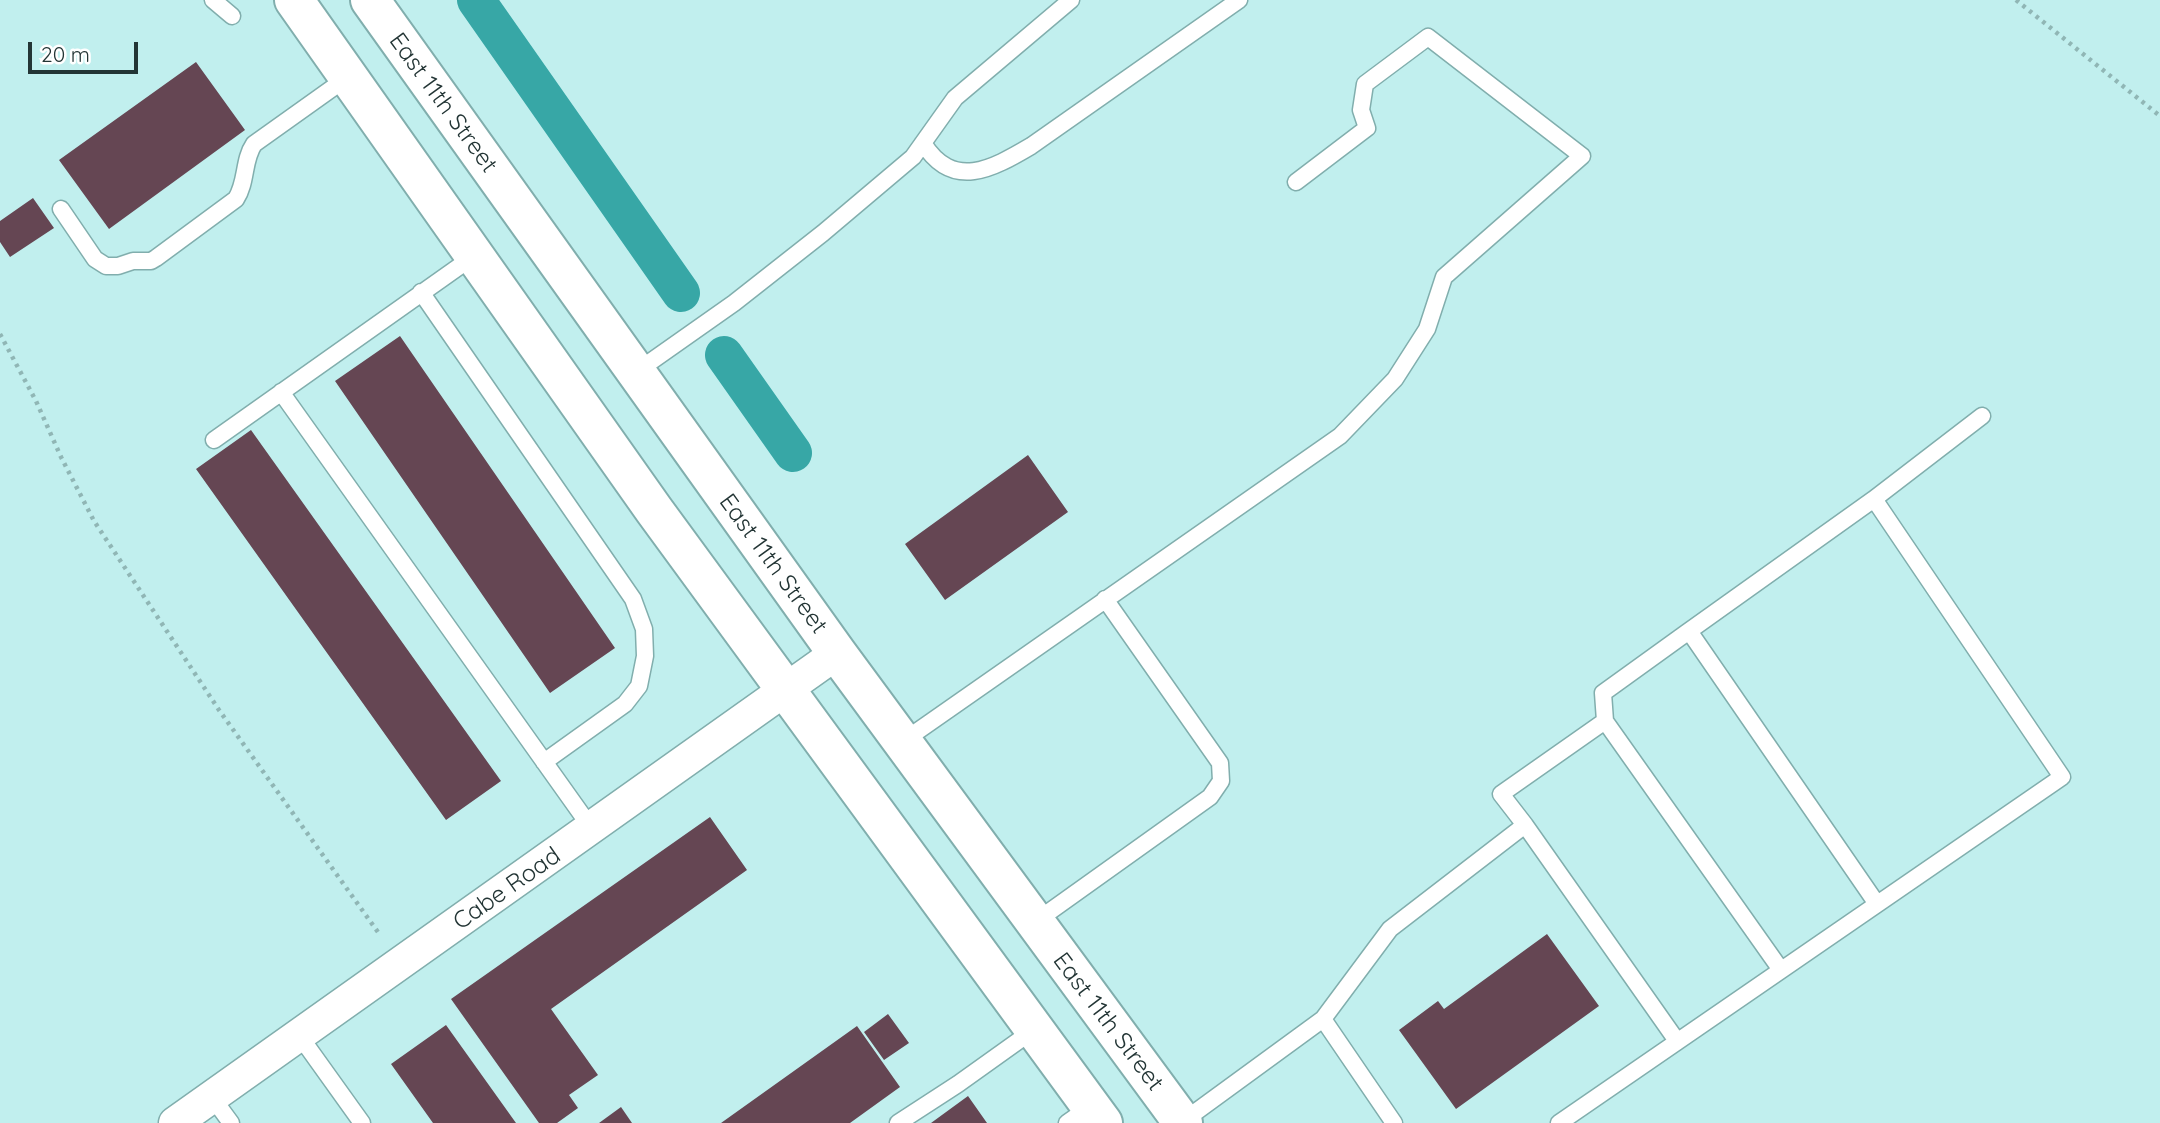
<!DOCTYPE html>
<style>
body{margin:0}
#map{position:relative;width:2160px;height:1123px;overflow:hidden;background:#c1efee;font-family:Quicksand,sans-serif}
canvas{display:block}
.scale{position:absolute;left:28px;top:42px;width:110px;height:32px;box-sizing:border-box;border:4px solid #233535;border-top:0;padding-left:9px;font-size:21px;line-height:24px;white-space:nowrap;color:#233535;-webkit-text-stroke:5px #fff;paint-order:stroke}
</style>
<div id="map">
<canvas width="2160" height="1123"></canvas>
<div class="scale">20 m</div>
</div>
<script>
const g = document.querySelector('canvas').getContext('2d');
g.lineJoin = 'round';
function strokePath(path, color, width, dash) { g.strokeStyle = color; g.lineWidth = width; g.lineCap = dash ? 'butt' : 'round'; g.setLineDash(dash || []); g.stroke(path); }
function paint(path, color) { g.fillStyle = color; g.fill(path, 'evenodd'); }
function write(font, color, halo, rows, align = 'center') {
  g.font = font + ' Quicksand,sans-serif'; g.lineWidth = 7; g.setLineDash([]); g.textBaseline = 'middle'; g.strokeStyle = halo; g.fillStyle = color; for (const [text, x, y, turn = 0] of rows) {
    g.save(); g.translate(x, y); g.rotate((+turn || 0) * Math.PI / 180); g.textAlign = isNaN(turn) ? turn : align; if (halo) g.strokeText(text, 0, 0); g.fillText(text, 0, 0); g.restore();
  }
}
strokePath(new Path2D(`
 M476,0L681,293
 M724,355L793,453`), '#37a7a6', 38);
paint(new Path2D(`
 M196,62L245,130L109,229L59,160Z
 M33,198L54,228L10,257L0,242V221Z
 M400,336L615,648L550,693L335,381Z
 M251,430L501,781L446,820L196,469Z
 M1028,455L1068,512L945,600L905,544Z
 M710,817L747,870L551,1009L598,1075L569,1095L578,1108L557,1123H539L451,999Z
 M1547,934L1599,1006L1456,1109L1399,1030L1438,1001L1444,1009Z
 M888,1014L909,1043L884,1060L864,1032Z
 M446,1025L516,1123H433L391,1064Z
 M857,1026L900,1087L850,1123H721Z
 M968,1096L987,1123H931Z
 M621,1107L632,1123H599Z`), '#654653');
const lane = new Path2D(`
 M213,0L232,16
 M923,143C953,191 992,169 1031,146L1239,0
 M61,209L95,259L106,266H118L133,261H151L156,258L236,199C247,182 243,160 254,144L348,77
 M421,292L633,599L644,629L645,656L639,686L625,704L544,762
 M636,372L734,303L823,233L913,157L955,98L1071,0
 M281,392L592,829
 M214,440L474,256
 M1689,631L1874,499
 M1605,721L1603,693L1689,631L1877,904
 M902,742L1340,436L1395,379L1427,329L1444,277L1582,156L1428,37L1365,84L1361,110L1367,128L1296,182
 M1525,825L1501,794L1605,721L1781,970
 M1035,922L1210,797L1221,781L1220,763L1105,599
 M1323,1019L1390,929L1525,825L1677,1041
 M299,1035L362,1123
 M212,1097L231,1123
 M1182,1122L1323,1019L1394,1123
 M898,1123L958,1084L1035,1029
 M1067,1123L1091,1106
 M1559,1123L2062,777L1874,499L1982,416`);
const street = new Path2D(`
 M175,1123L837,653`);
const primary = new Path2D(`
 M294,0L654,510L1103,1123
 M370,0L837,653L1183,1123`);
strokePath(lane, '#81aead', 19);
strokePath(street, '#81aead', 35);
strokePath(primary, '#81aead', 42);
strokePath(new Path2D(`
 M2016,0L2160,116
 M0,334L36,401L61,457L94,521L219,710L380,935`), '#90b6b5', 4.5, [3.5, 5]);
strokePath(lane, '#fff', 16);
strokePath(street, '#fff', 32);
strokePath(primary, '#fff', 38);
write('24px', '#233535', '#fff', [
 ["East 11th Street",443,103,54],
 ["East 11th Street",773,564,54],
 ["Cabe Road",507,889,-35],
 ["East 11th Street",1108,1022,53]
]);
</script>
